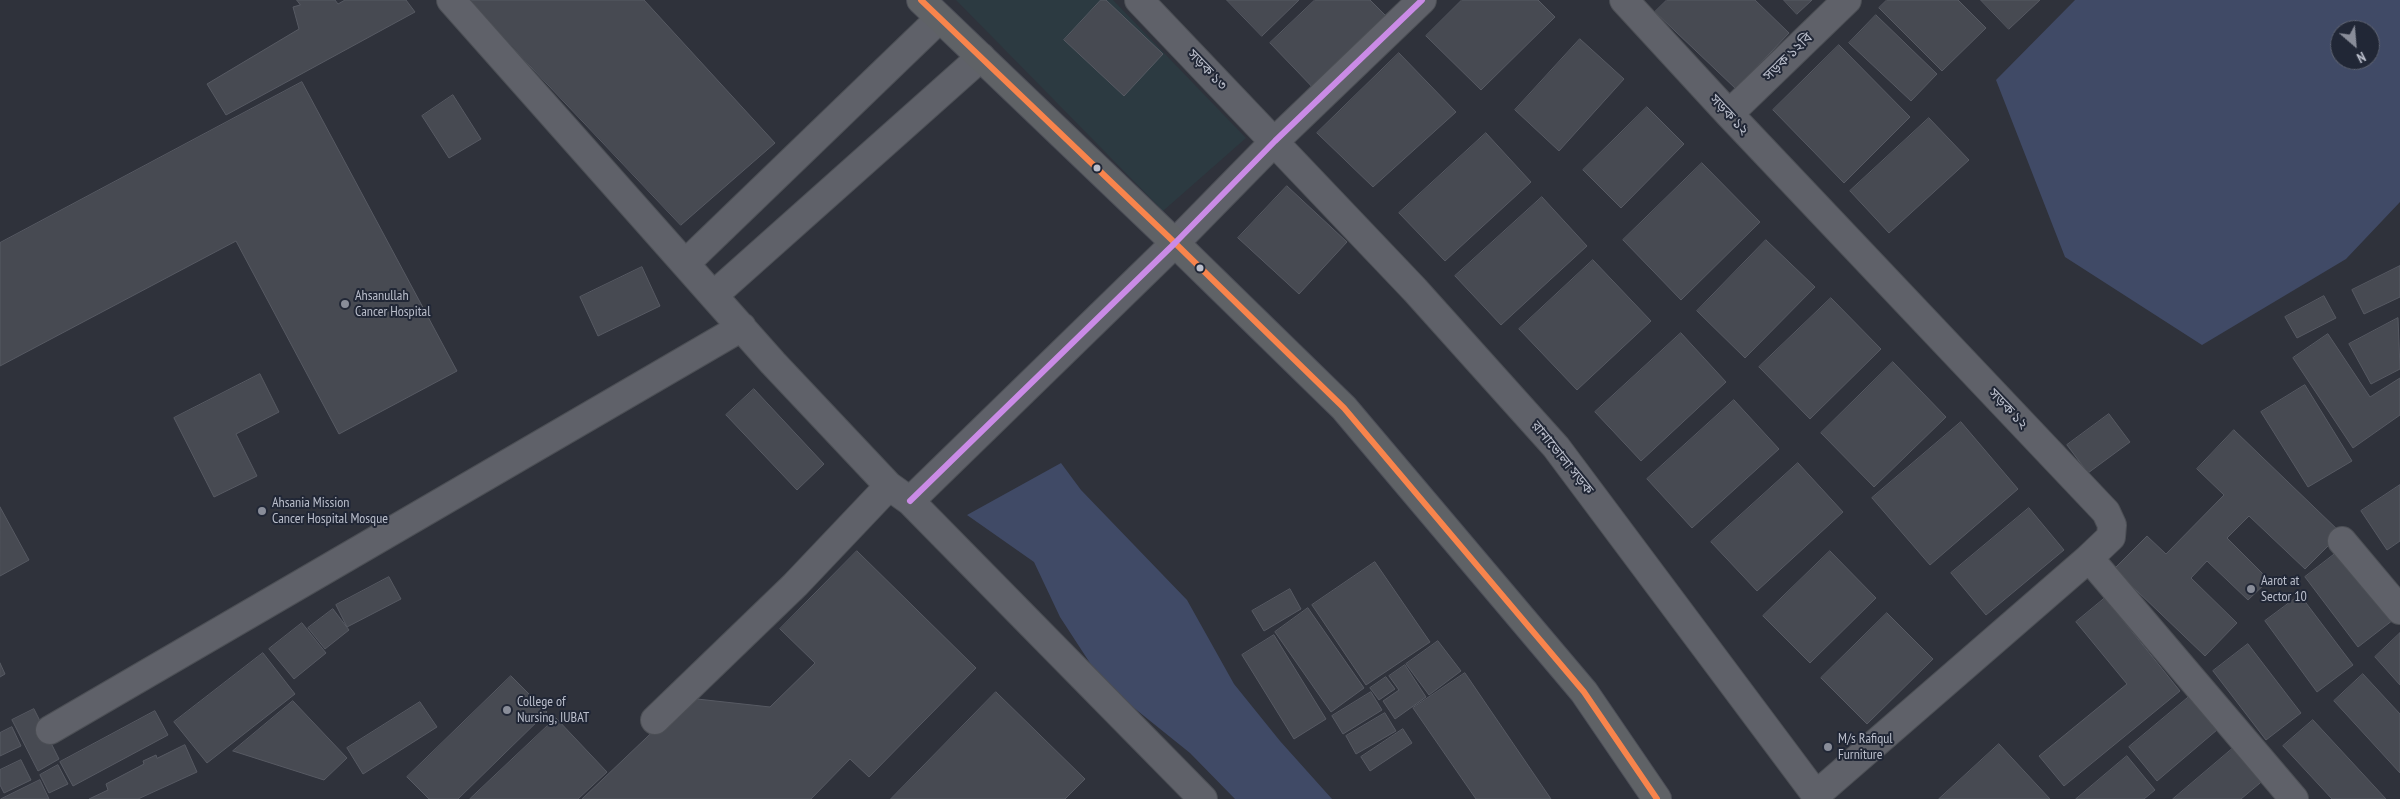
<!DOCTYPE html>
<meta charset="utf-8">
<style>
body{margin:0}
#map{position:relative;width:2400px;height:799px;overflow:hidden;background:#2f323b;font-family:"PT Sans Narrow",sans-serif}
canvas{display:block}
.north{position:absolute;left:2330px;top:20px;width:50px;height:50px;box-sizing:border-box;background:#212736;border:1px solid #5e6372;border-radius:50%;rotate:153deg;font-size:14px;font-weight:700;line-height:20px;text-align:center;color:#babecb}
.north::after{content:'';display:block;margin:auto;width:18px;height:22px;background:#898d99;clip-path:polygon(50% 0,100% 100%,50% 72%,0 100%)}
</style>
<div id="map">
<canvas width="2400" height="799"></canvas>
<div class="north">N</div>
</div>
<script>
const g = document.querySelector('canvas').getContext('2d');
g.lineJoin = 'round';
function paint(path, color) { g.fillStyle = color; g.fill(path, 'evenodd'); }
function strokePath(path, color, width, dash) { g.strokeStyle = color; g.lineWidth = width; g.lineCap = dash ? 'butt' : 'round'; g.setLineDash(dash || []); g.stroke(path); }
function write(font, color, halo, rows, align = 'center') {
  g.font = font + ' "PT Sans Narrow","Noto Sans Bengali",sans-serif'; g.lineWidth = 4; g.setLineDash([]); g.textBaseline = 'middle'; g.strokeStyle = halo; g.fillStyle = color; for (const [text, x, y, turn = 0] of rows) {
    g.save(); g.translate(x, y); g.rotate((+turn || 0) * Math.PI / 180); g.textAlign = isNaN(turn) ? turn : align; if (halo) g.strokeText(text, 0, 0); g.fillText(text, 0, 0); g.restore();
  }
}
paint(new Path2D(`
 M956,0H1113L1246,138L1163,211Z`), '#2c3a41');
paint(new Path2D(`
 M2075,0H2400V202L2346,259L2202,345L2065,257L1996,80ZM2340,30H2370V60H2340Z
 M1061,463L1081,490L1187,600L1234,684L1280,741L1332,799H1235L1190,753L1103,683L1060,617L1034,562L967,515Z`), '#404a66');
const building = new Path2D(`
 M297,0H335L338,4L345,0H406L415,12L226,115L207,84L299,29L293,7L300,5Z
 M468,0H644L775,143L681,225Z
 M1101,0H1106L1163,54L1124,96L1064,40Z
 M1227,0H1299L1262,36Z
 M1315,0H1370L1392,22L1318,93L1270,43Z
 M1462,0H1538L1555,17L1481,90L1426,36Z
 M1667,0H1755L1789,33L1736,89L1655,12Z
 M1784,0H1812L1797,14Z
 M1887,0H1958L1986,28L1942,71L1879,8Z
 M1981,0H2040L2009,29Z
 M1876,15L1937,74L1911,101L1849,43Z
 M1580,39L1624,79L1559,151L1515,110Z
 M1839,45L1910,117L1844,183L1773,110Z
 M1399,53L1456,112L1373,187L1317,133Z
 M302,82L457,371L339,434L236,241L0,366V243Z
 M453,95L481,139L449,158L422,116Z
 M1647,107L1684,144L1621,208L1583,170Z
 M1929,118L1969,160L1889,233L1850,191Z
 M1486,133L1531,182L1445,261L1399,213Z
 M1702,163L1760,222L1681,300L1623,240Z
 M1287,186L1347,242L1299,294L1238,238Z
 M1542,197L1587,246L1501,325L1455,276Z
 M1766,240L1815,287L1745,358L1697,311Z
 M1593,260L1651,321L1577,390L1519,329Z
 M2400,266V297L2364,314L2352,290Z
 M642,267L660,306L598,336L580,297Z
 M2324,296L2336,318L2297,338L2285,317Z
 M1831,298L1881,349L1810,419L1759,367Z
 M2398,318L2400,369L2371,384L2349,344Z
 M1681,333L1726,382L1641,461L1595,412Z
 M2328,334L2370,397L2400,378V415L2353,448L2293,358Z
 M1893,362L1946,417L1874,487L1821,433Z
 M260,374L279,412L236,434L257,476L214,497L174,418Z
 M2305,385L2352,461L2308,487L2261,412Z
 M754,389L824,464L797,490L726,415Z
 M1734,400L1779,449L1692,528L1647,479Z
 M2109,414L2130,442L2088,473L2067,445Z
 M1961,422L2018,489L1930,565L1872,498Z
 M2234,430L2341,533L2305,569L2249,516L2227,538L2269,580L2248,600L2207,561L2191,578L2237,623L2205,656L2114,569L2147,536L2166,554L2224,495L2197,469Z
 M1798,463L1843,512L1757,591L1711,542Z
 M2400,485V541L2387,550L2361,511Z
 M0,507L29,560L0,576Z
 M2029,508L2064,550L1986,615L1951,573Z
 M2340,550L2393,620L2358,647L2305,577Z
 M857,551L976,668L869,777L850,759L811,799H582L688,698L770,707L815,663L780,629Z
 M1830,551L1876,598L1810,663L1763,616Z
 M1375,562L1430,642L1366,685L1312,605Z
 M389,577L401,599L347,627L336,605Z
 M1290,589L1301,609L1264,631L1252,611Z
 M2300,595L2353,665L2317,692L2265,621Z
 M2105,598L2180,691L2064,786L2039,756L2127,684L2076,622Z
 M1308,608L1364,688L1331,712L1275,632Z
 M333,609L349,630L325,649L308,628Z
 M1887,613L1933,659L1867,724L1821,678Z
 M302,623L326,653L294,679L269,649Z
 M2400,633V685L2375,657Z
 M1274,635L1326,719L1294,739L1242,655Z
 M1438,641L1461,671L1429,695L1406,664Z
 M2248,644L2301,713L2266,740L2213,671Z
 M263,653L295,694L207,763L174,722Z
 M0,663L5,674L0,677Z
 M1405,665L1426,697L1395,719L1383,701L1399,690L1389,676Z
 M1465,673L1551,799H1476L1413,708Z
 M2363,674L2400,714V773L2334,701Z
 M511,676L547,712L458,799H429L407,777Z
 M1386,677L1395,689L1379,700L1370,688Z
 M2196,691L2224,724L2157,781L2129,747Z
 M996,692L1085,779L1065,799H891Z
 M1371,692L1382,710L1343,734L1332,716Z
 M293,701L347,758L324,780L233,751Z
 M420,702L437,727L363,774L347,748Z
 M34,709L59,759L38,771L12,720Z
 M155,711L168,735L73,786L60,762Z
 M1385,713L1396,731L1356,754L1346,736Z
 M556,718L607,772L578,799H470Z
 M2313,720L2386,799H2332L2283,746Z
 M12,727L21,746L0,756V733Z
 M1403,729L1412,743L1370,771L1361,757Z
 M1999,744L2050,799H1939Z
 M2238,744L2266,778L2241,799H2173Z
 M185,745L197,772L138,799H89L108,790L106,784L144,764L143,761L156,755L157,758Z
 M2127,756L2155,790L2144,799H2076Z
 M21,760L31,780L4,793L0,785V770Z
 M58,765L68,784L49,793L40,775Z
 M40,780L49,799H1Z`);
paint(building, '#474a52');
strokePath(building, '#575a63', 1);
const minor = new Path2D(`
 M451,0L773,363L889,486L910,501L1203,799
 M1139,0L1415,290L1556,447L1819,799
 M1624,0L1729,114L2106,512L2112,525L2111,537L2089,558L1816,795
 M1729,114L1847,0
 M686,263L939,19
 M714,295L981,57
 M910,501L1175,243L1275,141L1422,0
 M2342,541L2400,610
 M2089,558L2294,799
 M655,720L795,585L889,486
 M50,730L742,327`);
const trunk = new Path2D(`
 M921,0L1175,243L1344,408L1584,692L1657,799`);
strokePath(minor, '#4c4f55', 30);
strokePath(trunk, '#4c4e57', 30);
strokePath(minor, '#5f6169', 28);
strokePath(trunk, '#5f6266', 28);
strokePath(new Path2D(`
 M921,0L1175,243L1344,408L1584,692L1657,799`), '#f8844c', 6);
strokePath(new Path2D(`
 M910,501L1175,243L1275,141L1422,0`), '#ca8be6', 6);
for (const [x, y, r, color] of [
 [1097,168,4.5,"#babecb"],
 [1200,268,4.5,"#babecb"],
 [345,304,5,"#898d99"],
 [262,511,5,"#898d99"],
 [2251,589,5,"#898d99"],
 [507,710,5,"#898d99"],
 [1828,747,5,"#898d99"]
]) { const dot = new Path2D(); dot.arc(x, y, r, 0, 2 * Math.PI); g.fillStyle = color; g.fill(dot); strokePath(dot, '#212736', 2); }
write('14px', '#babecb', '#212736', [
 ["সড়ক ১২বি",1788,57,-44],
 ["সড়ক ১৩",1207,70,46],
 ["সড়ক ১২",1729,115,47],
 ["সড়ক ১২",2008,409,46],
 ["রানাভোলা সড়ক",1562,458,51]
]);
write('14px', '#babecb', '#212736', [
 ["Ahsanullah",355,296],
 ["Cancer Hospital",355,312],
 ["Ahsania Mission",272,503],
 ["Cancer Hospital Mosque",272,519],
 ["Aarot at",2261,581],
 ["Sector 10",2261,597],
 ["College of",517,702],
 ["Nursing, IUBAT",517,718],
 ["M/s Rafiqul",1838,739],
 ["Furniture",1838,755]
], 'left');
</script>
